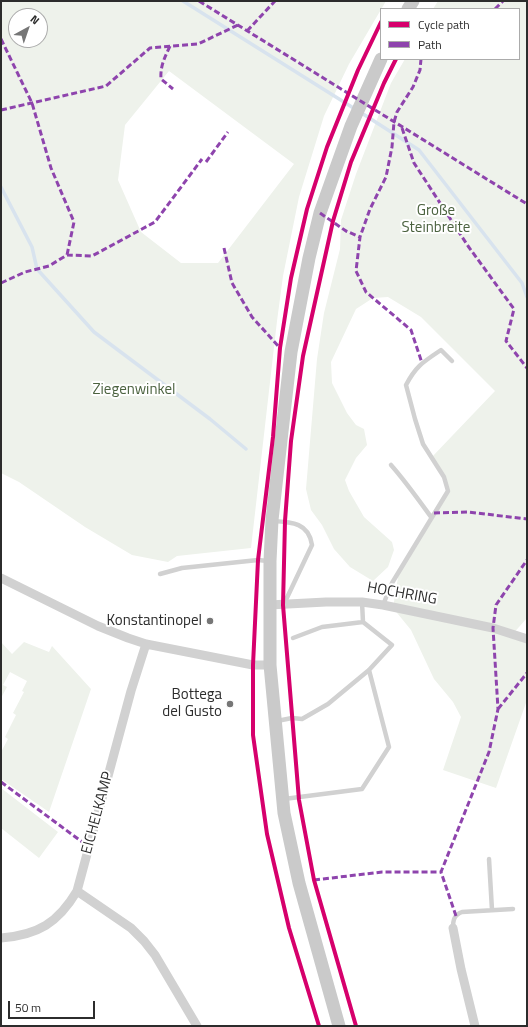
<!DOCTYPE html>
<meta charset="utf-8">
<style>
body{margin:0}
#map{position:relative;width:528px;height:1027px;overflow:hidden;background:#fff;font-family:"Titillium Web",sans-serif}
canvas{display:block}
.frame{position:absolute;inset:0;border:2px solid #2c2c2c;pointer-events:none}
.legend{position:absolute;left:380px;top:8px;width:140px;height:52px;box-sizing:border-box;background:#fff;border:1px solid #ababab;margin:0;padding:5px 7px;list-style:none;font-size:12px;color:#2c2c2c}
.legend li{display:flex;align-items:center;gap:8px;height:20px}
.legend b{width:20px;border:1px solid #ababab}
.north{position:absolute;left:8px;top:8px;width:40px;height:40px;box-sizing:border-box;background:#fff;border:1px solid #ababab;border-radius:50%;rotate:40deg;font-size:11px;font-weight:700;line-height:16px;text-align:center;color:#2c2c2c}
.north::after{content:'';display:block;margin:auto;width:14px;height:18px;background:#767676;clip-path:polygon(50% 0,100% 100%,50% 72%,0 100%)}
.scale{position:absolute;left:8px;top:1001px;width:87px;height:18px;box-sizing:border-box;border:2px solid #2c2c2c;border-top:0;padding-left:5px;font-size:12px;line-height:14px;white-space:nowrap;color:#2c2c2c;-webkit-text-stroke:3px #fff;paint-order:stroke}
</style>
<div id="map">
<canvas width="528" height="1027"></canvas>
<div class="frame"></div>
<ul class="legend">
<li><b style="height:5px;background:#d6006c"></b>Cycle path</li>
<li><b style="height:5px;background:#8e44ad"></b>Path</li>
</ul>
<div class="north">N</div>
<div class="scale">50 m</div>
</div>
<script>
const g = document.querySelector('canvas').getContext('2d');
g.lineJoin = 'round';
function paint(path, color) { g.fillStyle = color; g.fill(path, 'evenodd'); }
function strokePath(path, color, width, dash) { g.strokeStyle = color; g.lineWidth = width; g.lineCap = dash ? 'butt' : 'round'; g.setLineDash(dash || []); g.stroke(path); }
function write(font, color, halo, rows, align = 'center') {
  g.font = font + ' "Titillium Web",sans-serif'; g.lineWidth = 4; g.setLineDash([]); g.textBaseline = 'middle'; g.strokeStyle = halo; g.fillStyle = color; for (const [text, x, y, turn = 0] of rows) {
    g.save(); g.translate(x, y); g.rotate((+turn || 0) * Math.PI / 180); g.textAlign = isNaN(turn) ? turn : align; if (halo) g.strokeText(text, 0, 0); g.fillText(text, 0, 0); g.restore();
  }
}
paint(new Path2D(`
 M1,1H386L349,64L324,116L299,197L283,276L277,321L251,548L177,556L168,562L132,555L85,527L19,482L1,473ZM16,16H40V40H16ZM169,71L294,164L218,263H181L141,232L118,180L125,125Z
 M438,1H527V618L511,636L527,642V700L496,788L443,770L461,717L453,702L434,679L411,630L393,608L399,571L448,491L444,477L431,458L495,391L421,317L388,297L373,298L356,309L331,362L332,383L347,413L356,425L364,429L367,445L356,458L345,480L349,491L364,517L392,542L394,550L388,567L373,581L350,567L334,549L322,525L311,510L306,489L317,359L324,313L340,249L341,220L356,174L391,83L405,59H519V9H433Z
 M1,642L12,654L24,642L49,652L52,646L91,689L49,812L1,779V752L8,739L5,737L16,715L13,713L24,692L22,691L27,681L10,672L3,685L7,687L1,698Z
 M1,788L58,832L39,858L1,828Z`), '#eef2eb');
strokePath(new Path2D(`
 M183,1L355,109
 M360,112L419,150L522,283L527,297
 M1,187L32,247L37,269L94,332L210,419L246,449`), '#d8e3ee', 3.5);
strokePath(new Path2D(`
 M391,465C406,482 418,499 431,517
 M273,521C292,522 309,523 312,545L284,604
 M160,574L182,568L258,560L268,561
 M383,605L392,583L448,491L444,477L423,444L415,419L406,385C416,366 423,362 441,350L452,361
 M293,638L322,627L363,622L362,602
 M277,721L292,718L302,719L328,704L369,670L392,645L363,622
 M284,799L362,789L389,747L369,670
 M489,859L492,910
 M453,928C453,920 454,915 462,912L513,909`), '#d1d1d1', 4.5);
strokePath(new Path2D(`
 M1,578L98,626L128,638L146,644L253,665H270
 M269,605L326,602H362L383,605L493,628L527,639
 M77,891L131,928L144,941L155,955L197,1026
 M453,928L461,969L475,1026
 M1,938C38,935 58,923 77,891L131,691L146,644`), '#d1d1d1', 9);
strokePath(new Path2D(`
 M408,9L413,1
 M339,1026L299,883L284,813L270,665V561L272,520L291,352L309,258L320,213L336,168L351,126L381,59`), '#cacaca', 13);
strokePath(new Path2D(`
 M199,1L527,204
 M495,9L503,1
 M247,31L275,1
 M1,39L32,103L51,168L74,222L67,255
 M170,46C165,57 160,66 161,79L173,89
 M421,59L420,70L413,87L397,112L394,122L392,147L386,177L370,209L360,237L356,271L366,292L411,330L422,363
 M1,110L106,86L150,48L198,44L238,25
 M402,128L414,163L468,246L514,309L506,341L527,368
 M206,162L228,132
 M320,213L346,231L360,237
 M224,248L232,283L252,317L280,348
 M1,283L25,272L49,266L67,255L92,256L155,222L202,159
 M434,513L468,512L527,519
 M498,709L527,673
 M1,782L89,847
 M314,880L382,872H441
 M456,916L441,872L489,752L498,709L493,628L496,605L527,560`), '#8e44ad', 3, [6, 3]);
strokePath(new Path2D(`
 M319,1026L289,928L267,834L253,735V665L258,560L273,437L280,348L291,278L307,209L327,147L358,70L381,22
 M356,1026L314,880L299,800L283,605L285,521L291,441L303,356L333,221L351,162L384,83L396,59`), '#d6006c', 4);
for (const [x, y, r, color] of [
 [210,621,4,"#767676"],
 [230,704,4,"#767676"]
]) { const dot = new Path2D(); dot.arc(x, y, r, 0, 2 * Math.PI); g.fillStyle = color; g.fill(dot); strokePath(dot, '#fff', 1.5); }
write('15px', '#4b623f', '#fff', [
 ["Große",436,211],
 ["Steinbreite",436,228],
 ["Ziegenwinkel",134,390]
]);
write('15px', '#2c2c2c', '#fff', [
 ["HOCHRING",402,594,10],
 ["EICHELKAMP",98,813,-75]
]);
write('15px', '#2c2c2c', '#fff', [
 ["Konstantinopel",202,621],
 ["Bottega",222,695],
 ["del Gusto",222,712]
], 'right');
</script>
